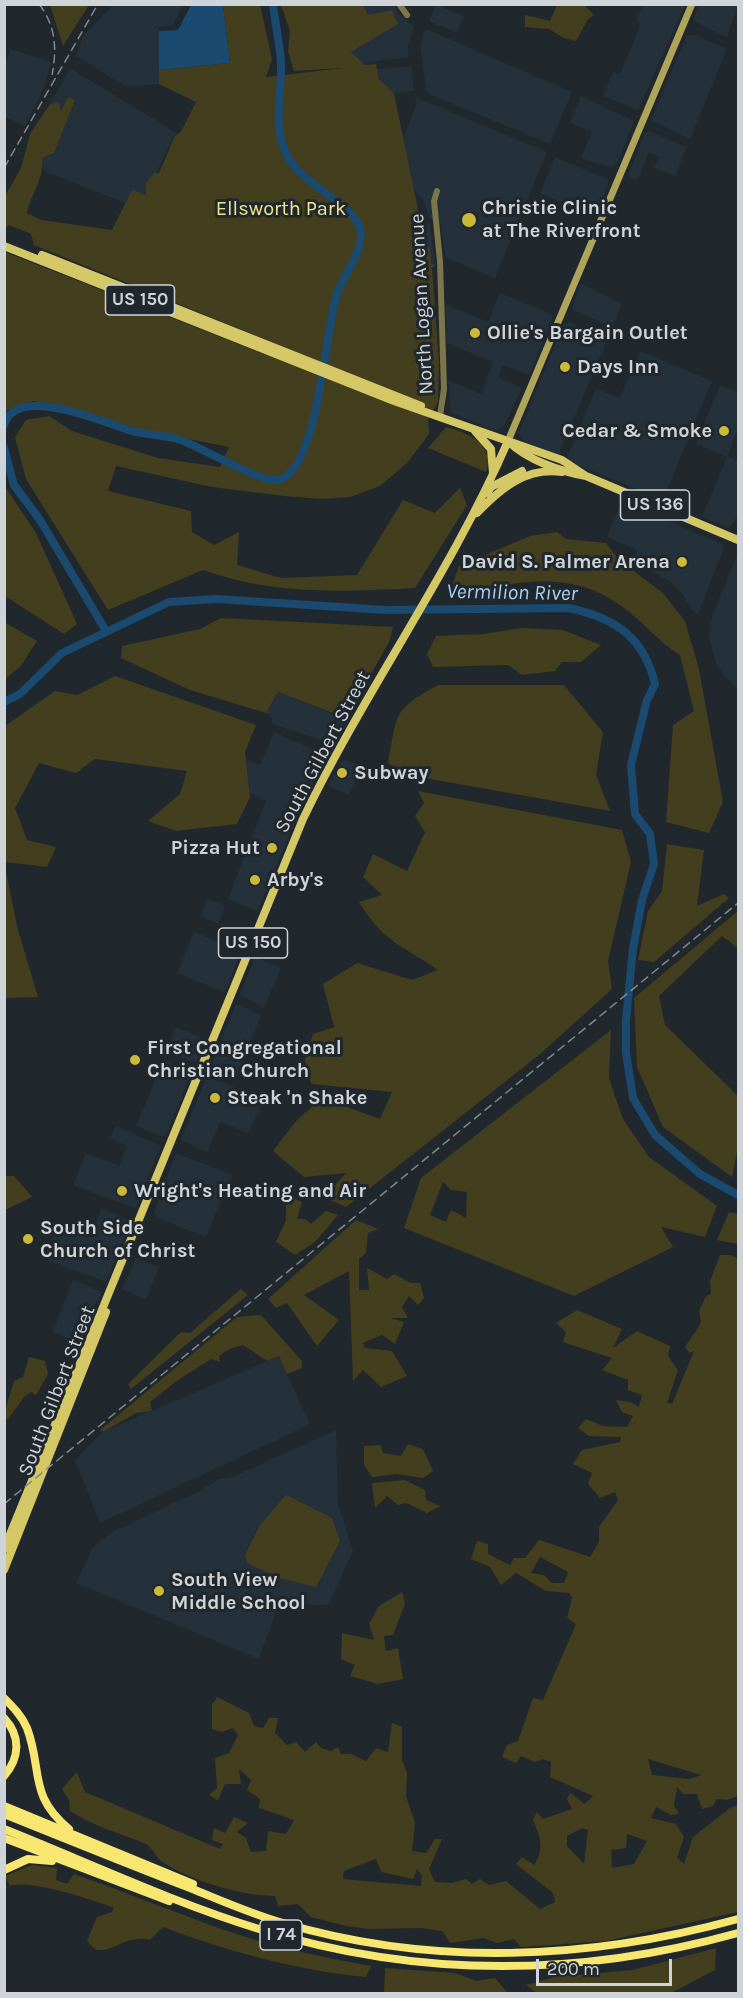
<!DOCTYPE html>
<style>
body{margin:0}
#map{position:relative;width:743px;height:1998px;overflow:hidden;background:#20282e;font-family:Karla,sans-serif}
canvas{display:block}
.frame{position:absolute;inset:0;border:6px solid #cfd4d8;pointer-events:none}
.scale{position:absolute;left:536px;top:1959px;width:136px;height:27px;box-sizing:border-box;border:3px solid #cfd4d8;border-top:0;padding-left:8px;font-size:18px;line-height:21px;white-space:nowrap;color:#cfd4d8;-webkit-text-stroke:4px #20282e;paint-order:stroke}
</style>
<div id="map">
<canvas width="743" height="1998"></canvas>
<div class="frame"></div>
<div class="scale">200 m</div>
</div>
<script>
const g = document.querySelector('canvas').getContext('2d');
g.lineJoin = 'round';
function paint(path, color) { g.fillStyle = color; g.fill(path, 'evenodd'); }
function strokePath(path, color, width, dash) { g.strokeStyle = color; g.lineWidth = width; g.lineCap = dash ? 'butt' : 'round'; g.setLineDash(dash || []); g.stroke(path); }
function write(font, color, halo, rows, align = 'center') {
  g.font = font + ' Karla,sans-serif'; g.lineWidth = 6; g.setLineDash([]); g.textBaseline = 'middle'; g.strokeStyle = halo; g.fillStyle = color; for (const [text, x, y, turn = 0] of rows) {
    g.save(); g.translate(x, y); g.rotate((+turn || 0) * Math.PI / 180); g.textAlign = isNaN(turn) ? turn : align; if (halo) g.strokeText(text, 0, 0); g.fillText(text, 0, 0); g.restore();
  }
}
paint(new Path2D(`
 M114,4L183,5L173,25L159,27V84L126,87L76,56L83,36Z
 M361,5H394L400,16L414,26L408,45L409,57L362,63L351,52L390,29L368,20Z
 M436,5L464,16L457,33L429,21Z
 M643,5H685L638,110L603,96L613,72L620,74L641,24L636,21Z
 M698,5H738L727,37L693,21Z
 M426,29L572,92L550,144L427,93L420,45Z
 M687,35H695L727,49L690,139L651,120Z
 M11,49L51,62L44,88L25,125L5,117V65Z
 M411,66L414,91L394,93L377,77L375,69Z
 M70,68L178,134L174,136L146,195L132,191L126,203L44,171L42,158L54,152L75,100L68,97L61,112L59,102L50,104Z
 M581,96L634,121L618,161L612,168L581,158L592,132L570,122Z
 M415,97L547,152L495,278L445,257L441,223L429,218L423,199L405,182L399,149L416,106Z
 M645,132H651L687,147L675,176L654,168L659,157L649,152L637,181L628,176Z
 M555,157L607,179L608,184L595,216L540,193Z
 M414,222L430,224L435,265L418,264Z
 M581,283L622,304L612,327L572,309Z
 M500,293L551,314L552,320L529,375L503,365L498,377L522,388L504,426L496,431L450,412L449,381L481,394L493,362L447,343L445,304L488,322Z
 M569,322L608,338L558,456L525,442L519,433L563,325Z
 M640,351L712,381L663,500L566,460L596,389L620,398Z
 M720,385L738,392V429L727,456L738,461V515L729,528L702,517L727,457L696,444Z
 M622,501L722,544L723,550L698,614L692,610L682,593L672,583L634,559L637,550L607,537Z
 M738,553V688L723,674L716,663L709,637L712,616Z
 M278,692L347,720L333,744L272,724V718L266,713Z
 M274,732L326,756L296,819L258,909L254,910L228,899L266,801L250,793L246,760L260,765Z
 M345,760L362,766L349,795L328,786L341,761Z
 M207,899L225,906L218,924L200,916Z
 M194,932L241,951L226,990H220L177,973Z
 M255,957L281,968L264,1008L240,995Z
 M239,1005L261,1015L235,1081L212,1071L210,1068L235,1006Z
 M176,1027L205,1039L196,1062L166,1052Z
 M164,1059L191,1073L166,1135L162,1136L136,1126Z
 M210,1078L261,1098V1105L248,1133L220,1122L207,1152L181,1140L206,1079Z
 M116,1126L161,1146L136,1208L75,1186L74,1183L86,1153L119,1166L127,1146L110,1138Z
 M176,1153L232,1175L206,1237L158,1218L154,1213Z
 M102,1208L131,1221L106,1282L44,1259L57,1226L89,1238Z
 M136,1258L159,1267L146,1300L122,1289Z
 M73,1280L102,1292L75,1341L53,1332Z
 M279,1356L310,1424L100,1523L75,1460L103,1432Z
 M336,1430L338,1504L353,1551L328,1605L279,1603L259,1659L76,1583L93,1547L112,1532L202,1490L219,1479L233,1477Z`), '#24313b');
paint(new Path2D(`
 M50,5H89L63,46Z
 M223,5H260L272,59L266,77L343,68L294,71L288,51L290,31L281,5H363L368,15L392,10L398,24L351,52L365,65L376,64L379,79L394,93L421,224L418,246L421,250L430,247L431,264L435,265L432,268L439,362L438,402L428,419L429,434L407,463L380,486L350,497L322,499L284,496L212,487L116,466L108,491L191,511L192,532L214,545L239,532L237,565L281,578L357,575L403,500L435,513L460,488L467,505L415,588C344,592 272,595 203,570L108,610L26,479L15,437L26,420L49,416L72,431L158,458L220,467L229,447L138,429L83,411L34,401L5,411V252L266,355L274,357L279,345L34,245L31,234L9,225L5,228V196L21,168L30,134L50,104L59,102L61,111L68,97L75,100L54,153L42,158C45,177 31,194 27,213L41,220L112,230L132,190L146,195V183L155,172L159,173L175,136L181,132L196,102L159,84V70L230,63Z
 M557,5H584L594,15L588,19L576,41L564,38L549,29L525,27V15L550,21Z
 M446,427C469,433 496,445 486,472L428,448Z
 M4,485L36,533L77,624L64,634L5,596Z
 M557,532L566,539L606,543L619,560L663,593L685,621L699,669L723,802L709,833L666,822L673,725L694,711L680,655C657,641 642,620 620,605C565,566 510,585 449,595L459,566L530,536Z
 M221,618L393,627L390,640L354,704H346L338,715L278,692L266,713L190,690L121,658L122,646L200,629Z
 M4,622L37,641L20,667L5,679Z
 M521,628L563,630L601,645L581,662H562L555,671L522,675L508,665L433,667L427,654L436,636L484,634Z
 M115,676L256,725L245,752L250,797L237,824L176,831L148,821L180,794L187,771L95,759L76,773L39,763L15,808L27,840L56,847L47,867L5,862V726L55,691L77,695Z
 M438,685H564L603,732L596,775L610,811L408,775L388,763C398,713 391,711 438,685Z
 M418,791L622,830L631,862L608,961L612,989L539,1055L346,1207L324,1197L346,1173L304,1177L273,1151L297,1120L322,1098L380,1119L392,1092L311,1084L305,1060L313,1034L334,1027L323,984L357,963L412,980L438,970C402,945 384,943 359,902L382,895L363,877L373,854L407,871L425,832L415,816L424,803Z
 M667,844L704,850L697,906L724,894L729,898L654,962L638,960L648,911L662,891Z
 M5,867L18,930L38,997L5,998Z
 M738,911V948L722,936L659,996L665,1025L738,1096V1147L732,1177L663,1127L637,1067L634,998Z
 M611,1030L609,1078L623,1119L649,1157L717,1206L705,1237L661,1227L673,1247L574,1296L404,1228L421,1178ZM443,1182L451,1190L467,1192L466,1218L451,1210L446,1222L430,1215Z
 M5,1176H14L32,1197L5,1210Z
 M293,1198L302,1202L297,1219H305L311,1224L326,1211L338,1215L315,1242L295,1255L276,1242L286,1220V1205Z
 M729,1212L738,1214V1244L717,1240Z
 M356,1220L378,1229L368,1233L366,1253L359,1259V1290H369L367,1268L387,1279L394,1274L411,1283H420L424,1298L418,1305L409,1296L402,1307L408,1318H390L404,1322L395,1344L382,1335L363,1343L365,1348L392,1351L407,1376L381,1387L363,1370L353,1381L349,1271L304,1295L339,1320L317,1346L287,1303L276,1308L268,1299Z
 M720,1255H731L738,1259V1796L727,1800L717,1799L713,1806L702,1809L697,1794H683L677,1787L674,1806L679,1814L671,1815L656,1807L651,1818L676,1824L684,1837L677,1858L684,1864L693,1837L730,1808L738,1805V1912L606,1941L521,1947L514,1939L497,1943L483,1938L450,1943L442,1931L421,1928L370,1929L346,1926L311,1917L298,1904L278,1906L275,1896C242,1896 188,1880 161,1861C155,1856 153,1848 146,1844C118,1832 97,1828 70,1811L69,1800L62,1789L77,1772L85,1792L220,1849L223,1844L212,1840L214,1828L225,1833L234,1817L248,1823L237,1832L246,1838L251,1852L266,1851L268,1831L286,1834L294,1820L259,1808L260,1799L247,1790L251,1780L239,1769L241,1784H225L218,1800L209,1795L217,1788L215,1758L229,1753L238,1735L233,1728L222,1732L212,1729V1705L217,1697L249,1713L254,1726L263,1728L269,1718H278L275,1733L287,1745L296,1742L305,1752L316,1742L321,1748L331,1751L338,1747L341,1754H351L366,1761L376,1748L388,1752L392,1723L402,1727V1760L407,1773L406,1796L415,1823L412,1851L426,1853L435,1839H442L429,1869L435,1882L452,1883L466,1879L472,1884L480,1879L489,1885L506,1881L540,1909L555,1902L553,1893L516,1864L522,1857L534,1865C545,1848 540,1837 533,1820L537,1812L543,1819L572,1809L567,1799L570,1793L585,1804L593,1796L550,1777L551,1762L543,1759L535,1762L521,1756L516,1763L502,1757L507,1745L518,1741L533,1698L543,1700L576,1624L567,1618L572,1598L569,1593L546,1591L516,1573L501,1585L490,1567L471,1559L477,1541L488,1544V1554L510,1565L514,1558H525L539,1540L590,1557L599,1542V1527L618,1500L615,1492L600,1498L588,1484L592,1473L573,1464L582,1450L620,1442L621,1437L589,1436L578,1428L586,1419L603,1426L627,1427L633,1416L622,1412L616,1400L630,1402L639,1407L642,1395L628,1390V1380L602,1370L612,1358L563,1342L566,1332L556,1323L577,1310L622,1329L613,1348L637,1331L670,1346L668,1356L678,1370L667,1403L672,1404L694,1351L690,1353L685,1347L701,1323L699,1311L706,1296L711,1294L710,1281ZM540,1557L568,1572L564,1583H552L544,1575L531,1573ZM648,1759L701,1775H702L689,1779L652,1775ZM582,1828L588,1830L584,1864L567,1846V1836ZM627,1834L647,1841L634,1864L612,1868L611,1850L626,1848ZM376,1859L381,1872L413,1879L417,1869L422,1876L421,1886L343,1879L344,1871Z
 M241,1289L248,1295L131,1389L128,1384L181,1332L190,1333Z
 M261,1315L302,1361V1368L287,1374L279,1356L267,1361L243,1345L229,1349L219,1356L220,1362L211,1359L178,1380L150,1402L152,1411L136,1413L103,1432L100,1430L237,1317Z
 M29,1357L45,1361L48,1374L36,1395L31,1392L25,1396L8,1419L5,1420V1411L14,1381L23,1377Z
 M408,1444L423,1449L433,1471L423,1478L397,1474L372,1477L364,1465V1446L381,1445L383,1453L401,1456Z
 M405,1480L425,1490L426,1500L440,1506L427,1513L406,1503L398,1505L387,1496L375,1508L372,1483Z
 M286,1495L332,1518L340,1541L316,1587L279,1578L247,1563L245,1555L260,1525Z
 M402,1592L405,1604L393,1635L384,1636L386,1651L398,1648L403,1679L378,1684L350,1676L355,1665L341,1659L342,1633L374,1640L369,1624L379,1606Z
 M32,1865L57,1868L56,1880L67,1884L74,1874C117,1889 159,1906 202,1922C257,1943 314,1956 371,1966L366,1977C299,1971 226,1951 163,1927L150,1940C126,1934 116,1952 96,1950L87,1941L97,1917L112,1912L114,1908C93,1900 29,1879 10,1886L5,1876Z
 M716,1948L715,1970L671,1993H537L526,1985L554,1977L633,1970Z
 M385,1968L455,1973L476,1981L495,1978L508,1993H384Z`), '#433e1d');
paint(new Path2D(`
 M191,5H223L230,63L159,70V31L178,30Z`), '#1a4a6f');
strokePath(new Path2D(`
 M4,425C16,383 106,423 132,431C148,435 166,435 181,440C200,447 262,483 277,480C318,474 325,333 336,297C342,276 368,247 359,225C351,206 309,185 295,167C269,136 282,100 281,63C280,44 275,24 273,4
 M4,448L14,485L40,520L106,631
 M4,702L20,694L62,653L169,602L217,599L386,610L569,608C615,618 644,637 655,684L647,700L631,765L635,814L650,834L654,864L642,900L633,949L626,1020V1053L633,1098L655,1135L700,1174L738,1195`), '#1a4a6f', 8);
strokePath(new Path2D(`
 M399,4L407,15
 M437,191L434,201L440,261L444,389L440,416`), '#7c764a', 6);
strokePath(new Path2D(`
 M508,441L692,4`), '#aea45a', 7);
strokePath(new Path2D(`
 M4,246L394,401L562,460L586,476
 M42,255L421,406
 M475,431L491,449L493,473
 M509,442C527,460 562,472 586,476L738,540
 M487,493L491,487L522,471
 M477,513C501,488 526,467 562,472
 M4,1549L303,819C365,690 451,573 508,441
 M4,1570L106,1312`), '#d4c765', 8);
strokePath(new Path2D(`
 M4,1698C13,1707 22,1716 27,1728C43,1771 28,1795 69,1829
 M4,1718C21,1736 20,1758 4,1776
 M4,1806L193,1884
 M4,1814C66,1839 128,1864 190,1888C220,1900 251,1914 283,1923C433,1967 589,1960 738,1919
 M4,1829C87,1862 174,1903 259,1929C417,1978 579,1977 738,1933
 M4,1838L169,1901
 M4,1870L28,1859L52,1861`), '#f7e66f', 8);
strokePath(new Path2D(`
 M39,4C56,26 57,49 52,75
 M4,168L98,4
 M4,1504L738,903`), '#82898d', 1.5, [9, 4.5]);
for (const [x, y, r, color] of [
 [469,220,8,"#cbba39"],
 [475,333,6,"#cbba39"],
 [565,367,6,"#cbba39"],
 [724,431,6,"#cbba39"],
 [682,562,6,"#cbba39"],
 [342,773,6,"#cbba39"],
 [272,848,6,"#cbba39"],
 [255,880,6,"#cbba39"],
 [135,1060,6,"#cbba39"],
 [215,1098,6,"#cbba39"],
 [122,1191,6,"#cbba39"],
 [28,1239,6,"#cbba39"],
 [159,1591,6,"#cbba39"]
]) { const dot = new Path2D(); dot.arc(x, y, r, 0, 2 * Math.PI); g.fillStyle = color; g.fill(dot); strokePath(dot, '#20282e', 2); }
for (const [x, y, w] of [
 [140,300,69],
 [655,505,69],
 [253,943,69],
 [281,1935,42]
]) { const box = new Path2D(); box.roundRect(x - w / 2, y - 15, w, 30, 4.5); g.fillStyle = '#20282e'; g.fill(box); strokePath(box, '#cfd4d8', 1.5); }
write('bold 18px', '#cfd4d8', null, [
 ["US 150",140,300],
 ["US 136",655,505],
 ["US 150",253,943],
 ["I 74",281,1935]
]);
write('bold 20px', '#cfd4d8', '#20282e', [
 ["Christie Clinic",482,208],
 ["at The Riverfront",482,231],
 ["Ollie's Bargain Outlet",487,333],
 ["Days Inn",577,367],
 ["Cedar & Smoke",712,431,"right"],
 ["David S. Palmer Arena",670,562,"right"],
 ["Subway",354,773],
 ["Pizza Hut",260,848,"right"],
 ["Arby's",267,880],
 ["First Congregational",147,1048],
 ["Christian Church",147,1071],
 ["Steak 'n Shake",227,1098],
 ["Wright's Heating and Air",134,1191],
 ["South Side",40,1228],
 ["Church of Christ",40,1251],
 ["South View",171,1580],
 ["Middle School",171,1603]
], 'left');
write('20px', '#f1e58c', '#20282e', [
 ["Ellsworth Park",281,209]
]);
write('20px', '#cfd4d8', '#20282e', [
 ["North Logan Avenue",422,304,-93],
 ["South Gilbert Street",323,752,-62],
 ["South Gilbert Street",57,1391,-69]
]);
write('italic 21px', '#a9d2f6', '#20282e', [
 ["Vermilion River",512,593,1]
]);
</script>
